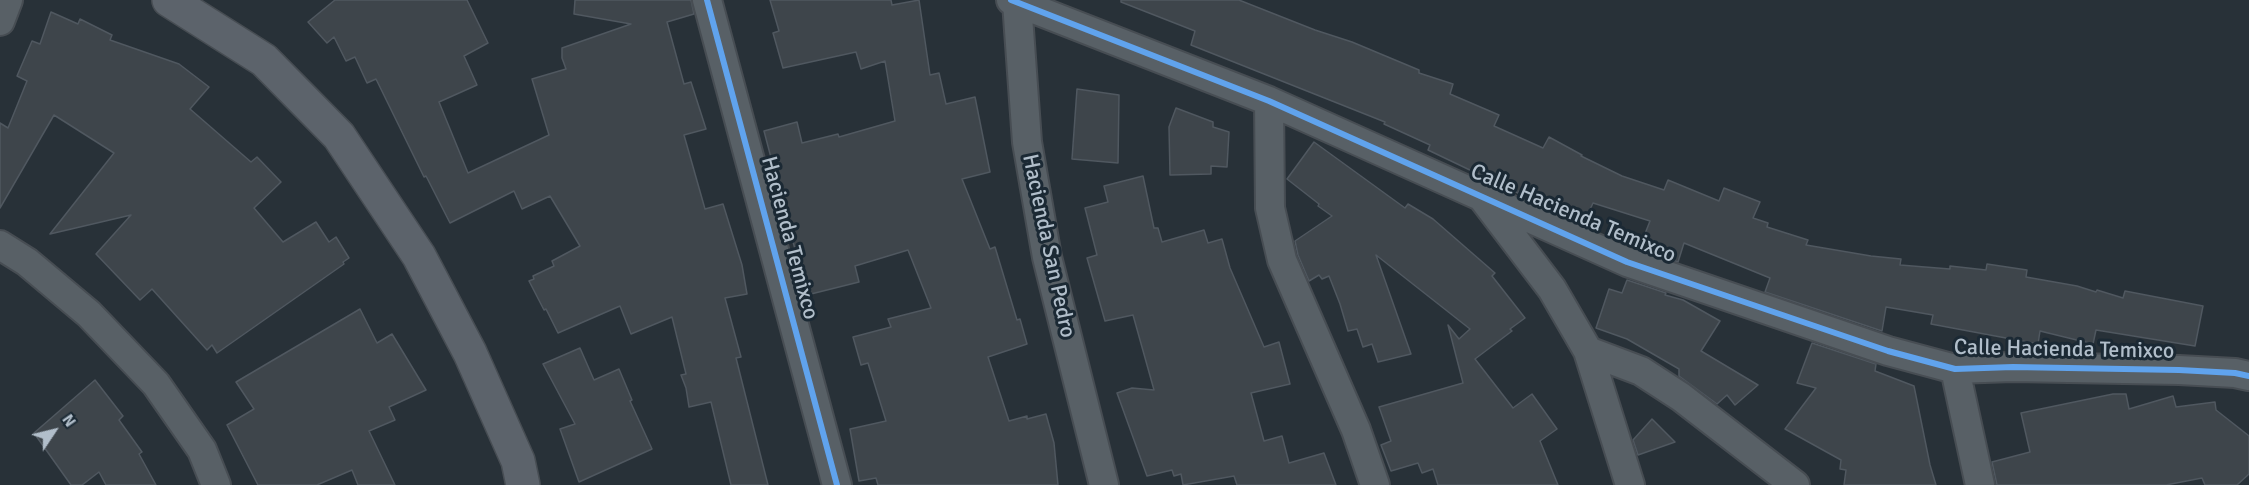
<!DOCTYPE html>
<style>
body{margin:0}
#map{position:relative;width:2249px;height:485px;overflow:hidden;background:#283138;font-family:Signika,sans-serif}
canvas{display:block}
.north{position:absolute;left:24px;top:401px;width:60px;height:60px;-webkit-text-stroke:4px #1b2934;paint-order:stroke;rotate:55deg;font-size:16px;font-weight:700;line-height:24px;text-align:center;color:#b1beca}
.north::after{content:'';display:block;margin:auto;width:21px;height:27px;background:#b1beca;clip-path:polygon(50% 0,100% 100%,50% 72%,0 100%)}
</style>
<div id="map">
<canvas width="2249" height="485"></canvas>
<div class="north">N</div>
</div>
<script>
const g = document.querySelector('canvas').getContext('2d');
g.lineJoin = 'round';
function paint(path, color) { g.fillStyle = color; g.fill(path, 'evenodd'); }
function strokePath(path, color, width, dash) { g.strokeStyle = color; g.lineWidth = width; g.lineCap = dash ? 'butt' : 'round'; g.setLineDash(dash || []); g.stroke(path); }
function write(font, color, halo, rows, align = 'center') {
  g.font = font + ' Signika,sans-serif'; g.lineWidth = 6; g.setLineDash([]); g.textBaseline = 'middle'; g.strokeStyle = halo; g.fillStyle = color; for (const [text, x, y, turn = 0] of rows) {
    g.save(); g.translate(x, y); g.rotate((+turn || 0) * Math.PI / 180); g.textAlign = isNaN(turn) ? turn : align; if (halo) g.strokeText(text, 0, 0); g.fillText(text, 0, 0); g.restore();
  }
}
const building = new Path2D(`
 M335,0H467L488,43L464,56L477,85L439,102L468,173L549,135L532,79L566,69L562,58V48L631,24L574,14L575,0H691L694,14L667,22L684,84L691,82L706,129L684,135L705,209L723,204L742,265L747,294L725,298L741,357L736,358L768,485H731L711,402L689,407L686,388L681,375L686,374L672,317L631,334L620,306L558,333L546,309L544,310L529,281L534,279L533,276L554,266L552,261L580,246L550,196L522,209L514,191L450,223L426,176L424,177L376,79L367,83L355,57L346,61L334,37L327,43L308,22Z
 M770,0H891L892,5L919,0L930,75L939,73L946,104L975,97L990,172L962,179L990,249L995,247L1017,320L1020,319L1027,344L988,357L1009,421L1027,416V419L1046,414L1054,443L1058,485H878L876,478L859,481L850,429L886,421L868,363L861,365L853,337L891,327L888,319L931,308L908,250L855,266L859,282L807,295L764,131L797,122L802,143L838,134L839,137L895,121L885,61L861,69L856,52L783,68L773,33L779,31Z
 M1121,0H1239L1315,30L1352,42L1419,70V73L1453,84L1450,94L1499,115L1494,126L1543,148L1549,137L1582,155L1581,156L1622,176L1664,190L1668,180L1719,201L1724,188L1760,202L1753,218L1768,223L1767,227L1808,240L1806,245L1871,256L1901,259L1900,265L1950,269V266L1986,270L1987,264L2027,270L2026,277L2077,286L2096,292L2097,290L2123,298L2125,291L2203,306L2195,346L2096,330L2093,344L2040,331L2038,344L1931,324L1933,315L1886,307L1882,331L1765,292L1770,278L1684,243L1678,262L1639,249L1650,221L1593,203L1585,221L1519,191L1518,193L1428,150L1430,145L1384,124L1385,122L1191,45L1195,31L1121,2Z
 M51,12L78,24L80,19L112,35L110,40L179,64L209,87L190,109L251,162L257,157L281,182L254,208L283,242L316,222L329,242L336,237L349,258L343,262L344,264L217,353L212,345L207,350L152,289L140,300L96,254L131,215L50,234L114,153L54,115L0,208V123L8,128L27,81L17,76L32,41L40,44Z
 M1077,89L1119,95L1118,163L1072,159Z
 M1176,108L1213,122V127L1229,132L1227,167L1211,166V174L1170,175L1169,127Z
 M1314,142L1405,208L1408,204L1433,219L1495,273L1492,276L1525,318L1510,329L1512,331L1475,359L1513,408L1532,394L1557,429L1540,441L1558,485H1438L1433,469L1422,473L1418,463L1391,471L1381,445L1391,441L1379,407L1463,383L1448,325L1459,339L1470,329L1376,255L1411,354L1378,362L1372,344L1363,347L1357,329L1348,331L1340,304L1329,276L1322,279L1319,275L1309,281L1298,255L1295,241L1332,216L1318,206L1319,204L1287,179Z
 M1143,176L1154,228H1158L1162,242L1204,230L1208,243L1222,239L1230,268L1264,347L1279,342L1290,384L1251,393L1264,441L1282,436L1289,463L1324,453L1336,485H1237L1234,476L1183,485L1181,474L1174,476L1172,470L1147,476L1117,393L1132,388L1154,390L1133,315L1105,321L1087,258L1097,255L1085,208L1108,202L1104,186Z
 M1627,280L1666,293L1665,295L1683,300L1720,321L1701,351L1758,385L1735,405L1727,395L1717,404L1679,376V369L1627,339L1596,328L1609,289L1622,293Z
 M360,309L377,343L392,334L426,390L389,407L395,420L369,431L395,485H358L352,470L317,485H258L227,425L254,409L236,382Z
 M1812,343L1876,364L1875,371L1914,386L1930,465L1936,485H1844L1846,470L1840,469L1841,460L1785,429L1816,388L1797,383Z
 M580,348L594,380L619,369L632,400L630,401L652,449L579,482L560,429L575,424L543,364Z
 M95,380L123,416L119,420L142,452L139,454L156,485H106L99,472L82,485H71L34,433Z
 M2113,394H2126L2129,409L2173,396L2176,407L2215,402L2216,410L2249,436V474L2237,485H2205L2202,478L2166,485H1997L1992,462L2030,452L2021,413Z
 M1652,419L1675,442L1638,455L1633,440Z`);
paint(building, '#3e454b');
strokePath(building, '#505860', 1.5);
const minor = new Path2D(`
 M707,0L837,485
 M1011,0L1269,101L1627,262L1888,351L1955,369L2013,367L2179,370L2235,373L2249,376
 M1017,2L1027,142L1047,257L1104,485
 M0,21L8,0
 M1269,101L1270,208L1282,260L1356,430L1375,485
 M1482,197L1552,289L1588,351L1630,485
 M0,245L27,262L89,314L156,384L202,450L216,485
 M1588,351L1641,371L1681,397L1795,485
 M1955,369L1980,485`);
const secondary = new Path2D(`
 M169,0L264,60L339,136L419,256L470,353L518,461L523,485`);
strokePath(minor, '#474d53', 32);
strokePath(secondary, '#474d53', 36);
strokePath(minor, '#586066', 28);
strokePath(secondary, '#5c636b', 33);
strokePath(new Path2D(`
 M707,0L837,485
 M1011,0L1269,101L1627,262L1888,351L1955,369L2013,367L2179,370L2235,373L2249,376`), '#60a3ed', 6);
write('22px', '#b1beca', '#1b2934', [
 ["Calle Hacienda Temixco",1573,214,23],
 ["Hacienda Temixco",789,238,75],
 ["Hacienda San Pedro",1048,246,78],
 ["Calle Hacienda Temixco",2064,350,1]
]);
</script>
